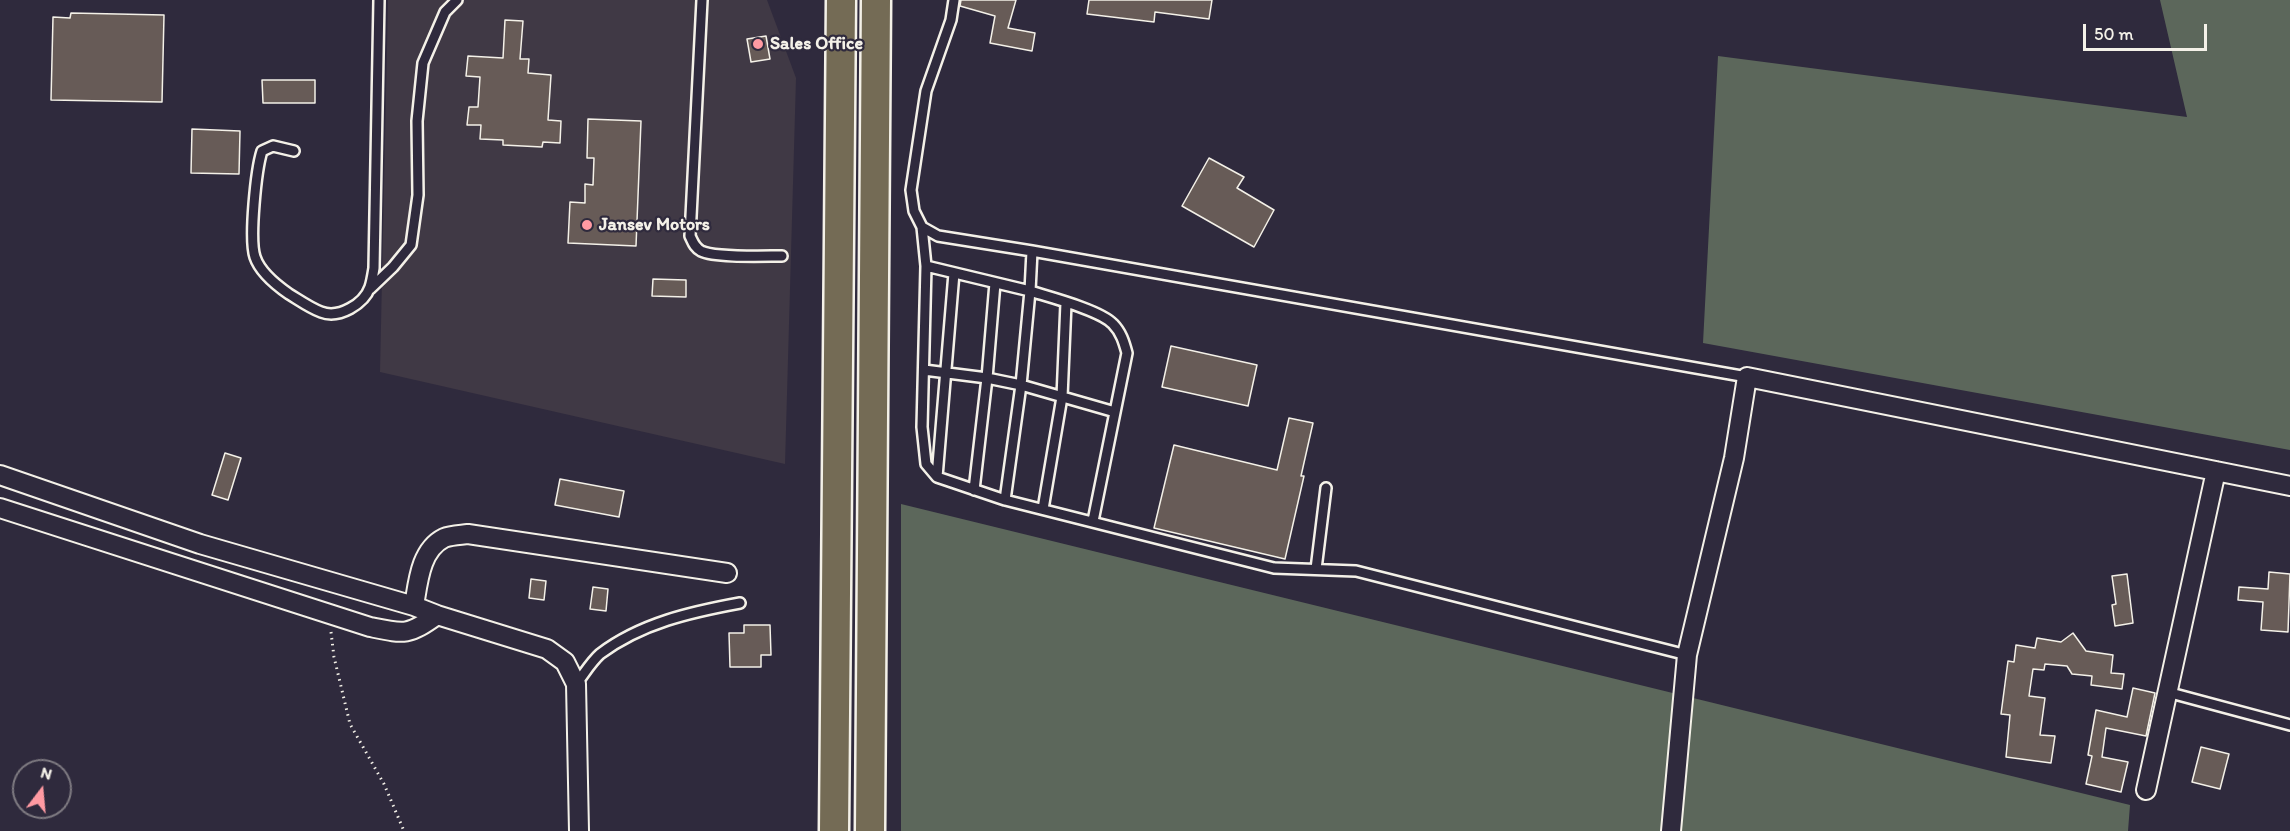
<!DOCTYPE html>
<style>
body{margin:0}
#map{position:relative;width:2290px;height:831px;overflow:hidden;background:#2f2a3d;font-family:Itim,sans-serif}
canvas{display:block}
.north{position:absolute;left:12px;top:759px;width:60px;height:60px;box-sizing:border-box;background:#2f2a3d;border:2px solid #7e7a81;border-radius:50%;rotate:16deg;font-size:16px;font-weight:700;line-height:24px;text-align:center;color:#f4f1e8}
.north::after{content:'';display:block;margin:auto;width:21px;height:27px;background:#ff9aa2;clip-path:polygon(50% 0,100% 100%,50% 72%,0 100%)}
.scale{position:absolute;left:2083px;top:24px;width:124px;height:27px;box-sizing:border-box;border:3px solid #f4f1e8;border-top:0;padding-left:8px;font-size:18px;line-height:21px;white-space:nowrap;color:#f4f1e8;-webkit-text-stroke:4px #2f2a3d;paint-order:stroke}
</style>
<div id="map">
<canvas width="2290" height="831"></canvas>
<div class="north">N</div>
<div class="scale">50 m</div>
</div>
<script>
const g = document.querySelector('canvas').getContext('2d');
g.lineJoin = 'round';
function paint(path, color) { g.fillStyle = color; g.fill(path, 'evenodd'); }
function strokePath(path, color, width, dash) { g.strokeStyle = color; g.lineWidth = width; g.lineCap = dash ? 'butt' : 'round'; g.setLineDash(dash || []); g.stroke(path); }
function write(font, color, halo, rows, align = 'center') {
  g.font = font + ' Itim,sans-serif'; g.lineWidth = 4.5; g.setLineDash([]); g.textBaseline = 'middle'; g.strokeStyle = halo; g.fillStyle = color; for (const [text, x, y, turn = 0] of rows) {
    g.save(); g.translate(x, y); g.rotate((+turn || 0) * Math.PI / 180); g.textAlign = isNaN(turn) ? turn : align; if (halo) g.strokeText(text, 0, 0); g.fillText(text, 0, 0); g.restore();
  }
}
paint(new Path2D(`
 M388,0H767L796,78L785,464L380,372Z`), '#403945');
paint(new Path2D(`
 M2160,0H2290V450L1703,343L1718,56L2187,117Z
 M901,504L2130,805L2128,831H901Z`), '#5c675b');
const building = new Path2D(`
 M961,0H1016L1008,28L1035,33L1032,51L990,43L995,16L960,6Z
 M1089,0H1212L1209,19L1155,12L1154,22L1087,14Z
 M71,13L164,15L162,102L51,100L53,17L70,18Z
 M505,20L523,21L520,59H529L528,73L551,75L548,120L561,121L560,143L543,142L542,147L503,145V140L480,139L481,125H467L469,107H478L480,77L466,76L468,56L503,58Z
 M766,36L770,59L751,62L747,39Z
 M262,80H315V103H263Z
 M588,119L641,121L636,246L568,243L570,202L585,203V184L593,185L594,158H587Z
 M192,129L240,131L239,174L191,173Z
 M1209,158L1244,177L1237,188L1274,210L1254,247L1182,206Z
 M653,279L686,280V297L652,296Z
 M1171,346L1257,365L1248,406L1162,387Z
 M1289,418L1313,423L1301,476H1304L1285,559L1154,528L1174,445L1277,470Z
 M225,453L241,458L228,500L212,495Z
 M560,479L624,491L619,517L555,505Z
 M2269,572L2290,574L2288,632L2261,630L2263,602L2238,600L2239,587L2268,589Z
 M2127,574L2133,623L2115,626L2112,605L2116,604L2112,576Z
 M531,579L546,581L544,600L529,598Z
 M593,587L608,589L606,611L590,609Z
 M744,625H770L771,655H761V667H730L729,633H744Z
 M2073,633L2086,651L2113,655L2111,673L2124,674L2122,689L2091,685L2092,676L2072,674L2067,666L2045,664L2044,670L2033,669L2029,696L2045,698L2040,735L2055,736L2051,763L2006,757L2010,715L2001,714L2008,661L2014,662L2016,645L2035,648L2037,638L2061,642Z
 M2133,688L2155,693L2146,736L2106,728L2102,757L2128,762L2121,792L2086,784L2092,756L2088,755L2096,710L2127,717Z
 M2201,747L2229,754L2220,789L2192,782Z`);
paint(building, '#675b57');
strokePath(building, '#f4f1e8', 1.5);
const service = new Path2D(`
 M702,0L690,236C693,242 694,247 701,251C715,258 764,256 782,256
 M954,0L951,20L926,91L911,190L914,211L922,227L938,236L1032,251L1747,377
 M294,151L273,146L262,151C256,170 249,239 255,257C260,272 276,285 289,294C299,300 310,308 321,312C339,319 364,304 370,287C372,281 373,274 374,268L379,0
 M922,227L926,266L1030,291L1021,385L1005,500
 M1032,251L1030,291C1049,297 1100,310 1113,324C1121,332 1124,342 1127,353L1093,521
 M926,266L922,427L926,464L937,477L1005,500L1274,568L1356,571L1687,655
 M370,289L393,267L411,245L418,195L417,121L423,63L445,12L457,0
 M924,370L987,378L1021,385L1115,412
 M937,477L954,273
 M974,490L987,378L995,283
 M1043,509L1062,397L1066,303
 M1316,569L1326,488
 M576,684C584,674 591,662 600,654C641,623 691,612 740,603
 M2167,692L2290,725`);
const minor = new Path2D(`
 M0,475L200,544L414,606L437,615L547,649L565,662L576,684L579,831
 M0,508L370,627C404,634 408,636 437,615
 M414,606C418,583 420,550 444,538C451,535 461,535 468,534L727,573
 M2146,790L2216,471
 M1671,831L1687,655L1734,458L1747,377L2290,486`);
const primary = new Path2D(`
 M834,831L841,0
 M870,831L876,0`);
strokePath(service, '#f4f1e8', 14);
strokePath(minor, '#f4f1e8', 22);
strokePath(primary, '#f4f1e8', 33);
strokePath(new Path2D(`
 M331,632L334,657L350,724L384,784L404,831`), '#f4f1e8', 3, [1.5, 4.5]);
strokePath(service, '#2f2a3d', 9);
strokePath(minor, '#2f2a3d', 18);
strokePath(primary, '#746b55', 28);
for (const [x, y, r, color] of [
 [758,44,6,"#ff9aa2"],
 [587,225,6,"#ff9aa2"]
]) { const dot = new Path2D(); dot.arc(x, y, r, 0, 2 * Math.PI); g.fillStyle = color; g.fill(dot); strokePath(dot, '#2f2a3d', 2); }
write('bold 18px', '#f4f1e8', '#2f2a3d', [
 ["Sales Office",770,44],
 ["Jansev Motors",599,225]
], 'left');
</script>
